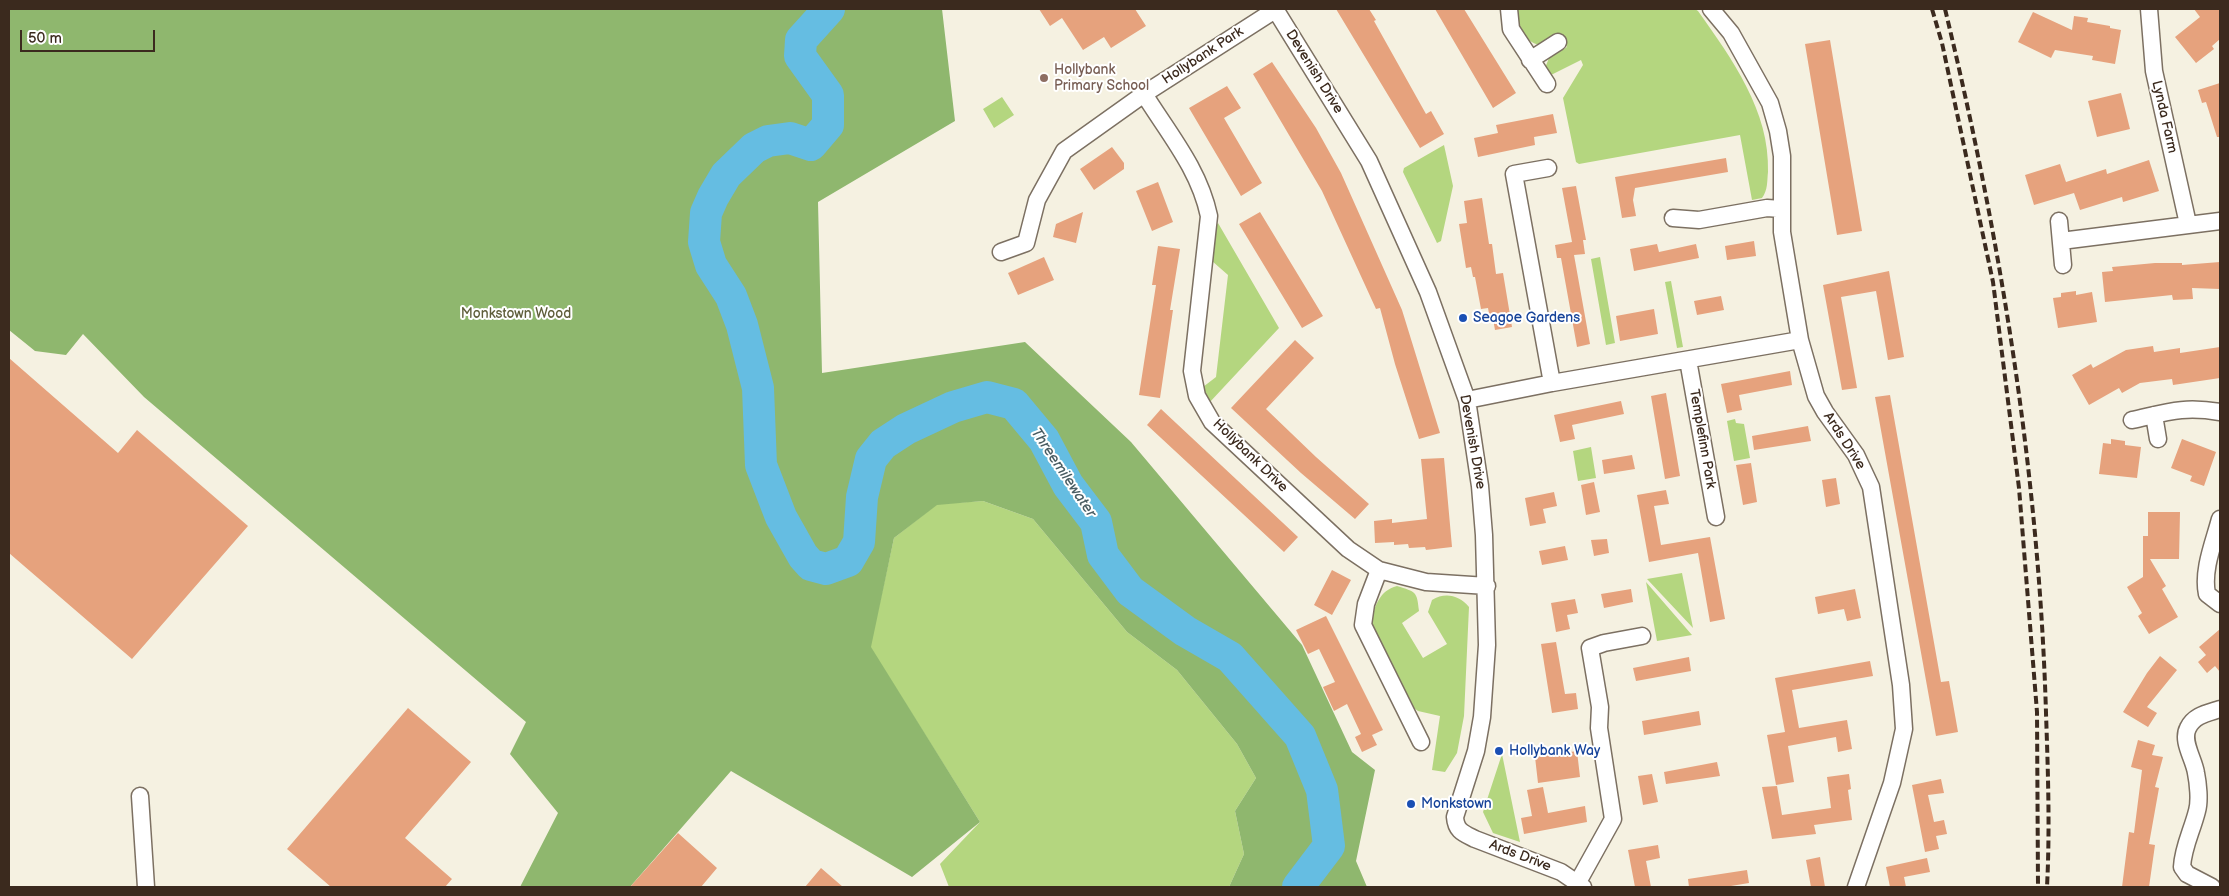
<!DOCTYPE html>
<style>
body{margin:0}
#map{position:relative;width:2229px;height:896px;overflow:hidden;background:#f5f1e1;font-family:"Balsamiq Sans",sans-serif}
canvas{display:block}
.frame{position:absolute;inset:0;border:10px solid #3b2a1e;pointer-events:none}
.scale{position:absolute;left:20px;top:30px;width:135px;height:22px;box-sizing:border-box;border:2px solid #3b2a1e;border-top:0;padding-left:6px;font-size:15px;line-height:18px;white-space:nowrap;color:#3b2a1e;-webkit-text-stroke:4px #fff;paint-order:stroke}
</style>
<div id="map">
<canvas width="2229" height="896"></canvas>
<div class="frame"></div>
<div class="scale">50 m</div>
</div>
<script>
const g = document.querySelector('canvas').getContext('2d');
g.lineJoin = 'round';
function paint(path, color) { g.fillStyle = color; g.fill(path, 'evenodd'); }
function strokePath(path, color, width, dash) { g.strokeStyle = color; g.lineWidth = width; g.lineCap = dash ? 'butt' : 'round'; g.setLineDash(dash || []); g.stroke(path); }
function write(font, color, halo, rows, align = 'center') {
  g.font = font + ' "Balsamiq Sans",sans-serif'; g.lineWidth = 4; g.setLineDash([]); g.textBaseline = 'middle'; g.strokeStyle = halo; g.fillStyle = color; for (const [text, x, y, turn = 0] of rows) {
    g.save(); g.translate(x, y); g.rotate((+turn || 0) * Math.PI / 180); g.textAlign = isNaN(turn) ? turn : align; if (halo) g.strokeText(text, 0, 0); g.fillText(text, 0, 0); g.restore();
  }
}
paint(new Path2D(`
 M1516,9H1695L1698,11C1732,59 1770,111 1768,172C1767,181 1768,190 1762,198L1752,200L1740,135L1579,164L1576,162L1563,98L1583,65L1581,60L1549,76L1545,68L1549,58L1567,47L1559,35L1540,45C1523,42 1516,24 1516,9Z
 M1002,97L1014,115L994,128L983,109Z
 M1444,145L1453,186L1441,241L1437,243L1403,172L1404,168Z
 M1218,223L1279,328L1209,403L1203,387L1216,377L1228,275L1212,261L1215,228Z
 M1600,257L1615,343L1606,345L1591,259Z
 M1671,281L1683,347L1677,348L1665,282Z
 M1735,419L1736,423L1744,424L1750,458L1734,461L1727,421Z
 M1591,447L1596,478L1578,481L1573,451Z
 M983,501L1033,519L1127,632L1177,670L1237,744L1256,778L1235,811L1244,854L1229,887H949L940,864L980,822L870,647L894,538L937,504Z
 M1682,573L1693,628L1647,579Z
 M1646,582L1692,635L1657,641Z
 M1397,586C1416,592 1417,591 1419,611L1402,623L1423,658L1447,644L1428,612L1432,600C1445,592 1459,595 1469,607L1464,716L1457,753L1445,772L1432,770L1440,716L1418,711L1410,705L1370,621C1376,605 1379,591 1397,586Z
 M1502,754L1520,842L1493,833L1483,812Z`), '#b4d67f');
paint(new Path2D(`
 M9,9H942L955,121L818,202L822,373L1025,342L1131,442L1302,645L1352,752L1375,770L1356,861L1367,887H1229L1244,854L1235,811L1256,778L1237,744L1177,670L1127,632L1033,519L983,501L937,505L894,538L871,647L980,822L912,877L731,771L630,887H520L558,813L510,754L526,722L144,397L83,334L66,355L35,351L9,330Z`), '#8fb76e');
strokePath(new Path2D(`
 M829,9L801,40L800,56L828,95V125L811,145L790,138L768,141L754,148L726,175L713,197L706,213L704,242L711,265L731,296L742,325L758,388L761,465L781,517L803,556L811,565L826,569L848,561L859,542L862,497L871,459L883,444L906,429L953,407L987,397L1014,404L1044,440L1068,485L1096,522L1103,555L1130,591L1185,631L1230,657L1300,736L1322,790L1329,846L1298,887`), '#65bde2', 32);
paint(new Path2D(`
 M1039,9H1135L1146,26L1111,48L1104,37L1083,50L1062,18L1050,26Z
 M1336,9H1369L1376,20L1374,21L1426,114L1431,111L1444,134L1420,148Z
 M1435,9H1464L1516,93L1493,108Z
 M2194,9H2220V39L2212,46L2214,49L2196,63L2175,37L2200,17Z
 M2033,12L2072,30L2074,16L2088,18L2087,22L2110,26V28L2121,30L2115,64L2092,60L2093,56L2055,50L2051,58L2018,42Z
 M1830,40L1862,231L1837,235L1805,44Z
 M1272,62L1316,128L1341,173L1402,310L1440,433L1419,439L1395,364L1380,308L1376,309L1322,191L1253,74Z
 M2220,83V137H2217L2206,102L2202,103L2198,90Z
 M1227,86L1241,108L1224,118L1262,183L1241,196L1189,108Z
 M2121,93L2130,129L2097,137L2088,101Z
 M1553,114L1557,133L1534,137L1535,145L1478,157L1474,138L1498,133L1496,125Z
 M1112,147L1124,163V169L1094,190L1080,169Z
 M1726,158L1728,172L1635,188L1633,200L1636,216L1622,218L1615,177Z
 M2149,160L2159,191L2123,202L2122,197L2080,210L2074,193L2034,205L2025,175L2060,164L2066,182L2106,169L2107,174Z
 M1158,182L1173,222L1152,231L1136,191Z
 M1576,186L1586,240H1583L1585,254L1574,255L1590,344L1577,347L1561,258H1557L1555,245L1572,242L1562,188Z
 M1482,198L1489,244H1492L1496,274L1503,273L1512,327L1495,330L1493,319H1490L1488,308L1481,309L1475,277H1473L1471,267L1466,268L1459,224L1467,223L1464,201Z
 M1083,212L1076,243L1053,237L1056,224Z
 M1260,212L1323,316L1302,328L1239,224Z
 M1754,241L1756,256L1727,260L1725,246Z
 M1657,244L1659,252L1696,244L1699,258L1634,271L1630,249Z
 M1158,246L1180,249L1170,310H1173L1160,398L1139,395L1156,285H1152Z
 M1044,257L1054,280L1018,295L1008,273Z
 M2220,262V289L2192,288L2193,299L2173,300L2172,295L2105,302L2102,272L2113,271L2112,267L2155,263H2182V265Z
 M1889,271L1904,357L1888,360L1876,291L1841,297L1857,388L1842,390L1823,285Z
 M2076,291V295L2092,292L2097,322L2058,328L2053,298L2061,297V293Z
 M1721,296L1724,310L1697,315L1694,301Z
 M1654,309L1658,334L1620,341L1616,316Z
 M1295,340L1314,358L1266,409L1316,457L1369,504L1355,519L1301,473L1231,408Z
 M2153,346L2154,352L2180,348V353L2220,347V378L2173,385L2172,379L2140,383L2122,393L2119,388L2089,405L2072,375L2091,364L2093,368L2126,350Z
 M9,358L118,453L137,430L248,526L132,659L9,553Z
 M1790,371L1792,385L1739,395L1742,410L1727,413L1721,384Z
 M1666,393L1680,476L1665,479L1651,396Z
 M1890,395L1941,682L1949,681L1958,732L1936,736L1875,397Z
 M1621,401L1624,414L1572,425L1575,439L1560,442L1554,415Z
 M1161,409L1298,537L1284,552L1147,425Z
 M1808,426L1811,441L1754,450L1752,436Z
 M2111,439L2125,441V445L2141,447L2137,478L2099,474L2103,443L2111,444Z
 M2182,439L2216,452L2204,486L2190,481L2192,476L2171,468Z
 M1632,455L1635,469L1604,474L1602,460Z
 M1444,458L1452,547L1426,550L1425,547L1409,548L1408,544L1394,545V542L1375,543L1374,521L1392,519V523L1427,519L1421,459Z
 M1751,463L1757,502L1743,505L1736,465Z
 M1836,478L1840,504L1826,507L1822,480Z
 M1594,482L1600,512L1586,515L1581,485Z
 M1666,490L1669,504L1654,506L1661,545L1710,537L1725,619L1710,622L1698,553L1649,562L1637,495Z
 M1554,492L1557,506L1543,509L1546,523L1530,526L1525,498Z
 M2148,512H2180L2179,559H2150L2166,586L2162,589L2178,617L2149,634L2138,616L2142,613L2127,587L2143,577V536H2148Z
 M1607,539L1609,553L1594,556L1591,540Z
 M1565,546L1568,560L1542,565L1539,551Z
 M1332,570L1351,580L1332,615L1314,605Z
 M1631,589L1633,602L1604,608L1601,594Z
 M1855,589L1861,618L1847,621L1844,609L1818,614L1815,597Z
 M1575,599L1578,613L1567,615L1570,629L1556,632L1551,603Z
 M1326,616L1383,730L1372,735L1377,745L1362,752L1355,737L1361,734L1347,704L1334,711L1323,687L1335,682L1319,649L1308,654L1296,630Z
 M2220,629V672L2215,666L2207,673L2198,662L2206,655L2199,647Z
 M1556,642L1565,694L1576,693L1578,709L1552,713L1541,644Z
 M2160,656L2177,670L2147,707L2157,713L2148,727L2123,712L2147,673Z
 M1689,657L1691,671L1636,681L1633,668Z
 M1870,661L1873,676L1792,690L1799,728L1847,720L1852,749L1838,752L1836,737L1788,746L1794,782L1776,785L1767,735L1785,732L1775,678Z
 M408,708L471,762L405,838L452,879L445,887H331L287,849Z
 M1699,711L1701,725L1644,735L1642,721Z
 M2138,740L2155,745L2152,755L2163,757L2155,787L2159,788L2149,844L2155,845L2149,887H2122L2129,832L2134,833L2142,770L2131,767Z
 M1577,751L1580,777L1538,783L1535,757Z
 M1717,762L1720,776L1666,784L1664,772Z
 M1652,774L1658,802L1643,805L1638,776Z
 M1849,774L1851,789L1848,790L1852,820L1814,825L1816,834L1772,839L1762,787L1777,786L1782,815L1831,808L1827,777Z
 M1941,779L1944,793L1928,795L1934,822L1944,820L1947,834L1936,836L1939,849L1925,852L1912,785Z
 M1543,787L1548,813L1585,806L1587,822L1524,834L1521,818L1532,816L1527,790Z
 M678,833L717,868L701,887H630Z
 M1658,845L1660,858L1646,861L1651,887H1635L1628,850Z
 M1820,857L1825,887H1811L1806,860Z
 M1927,858L1930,872L1904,877L1906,887H1890L1886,867Z
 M821,868L843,887H805Z
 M1747,870L1749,883L1725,887H1689L1688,879Z`), '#e6a27d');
const street = new Path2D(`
 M1275,9L1369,161L1428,292L1467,400L1480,486L1484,535L1487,645L1482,717L1476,751L1455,817C1456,831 1463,833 1475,839L1561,872L1583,887
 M1509,9L1511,29L1547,84
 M1711,9L1731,33L1770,103L1778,131L1782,156V232L1800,340L1816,396L1825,412L1856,455L1871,487L1901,685L1904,729L1892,783L1856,887
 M2149,9L2154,71L2188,224
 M1530,60L1558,42
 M1144,94C1169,134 1199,169 1209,216L1192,371L1197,396L1212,422L1348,549L1379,570L1426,582L1487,586
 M1548,168L1514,174L1552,383
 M1673,218L1699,220L1767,208L1781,209
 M2059,221L2063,265
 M2061,241L2220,221
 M1001,252L1026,243L1037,200L1064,151L1144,94L1275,10
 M1688,360L1716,517
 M1467,400L1552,383L1800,340
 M2154,415L2158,439
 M2132,420C2168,412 2183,406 2220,412
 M2220,519C2214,542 2202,570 2207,594L2220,604
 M1379,570L1366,604L1363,625L1421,742
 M140,796L146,887
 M1578,882L1613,819L1599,728L1600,707L1590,648L1604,643L1642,636
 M2212,887L2187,874L2182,867C2183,847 2192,831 2197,811C2200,801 2198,783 2196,773C2194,759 2181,741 2188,728C2194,715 2208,713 2220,709`);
strokePath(street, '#7c7062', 19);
strokePath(street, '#fff', 16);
strokePath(new Path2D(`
 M1932,9L1942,43L1993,282L2019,488L2037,712L2038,887
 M1945,9C2001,240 2039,476 2046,713C2048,772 2050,829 2047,887`), '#3b2a1e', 4, [8, 4]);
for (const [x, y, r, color] of [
 [1044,78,5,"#8d6e63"],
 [1463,318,5,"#1a4fb4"],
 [1499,751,5,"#1a4fb4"],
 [1411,804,5,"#1a4fb4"]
]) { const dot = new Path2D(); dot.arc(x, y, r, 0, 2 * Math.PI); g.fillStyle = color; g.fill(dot); strokePath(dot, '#fff', 2); }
write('14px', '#3b2a1e', '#fff', [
 ["Hollybank Park",1203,56,-33],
 ["Devenish Drive",1314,72,58],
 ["Lynda Farm",2164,117,77],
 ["Templefinn Park",1702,439,80],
 ["Ards Drive",1844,441,57],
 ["Devenish Drive",1472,442,80],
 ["Hollybank Drive",1250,456,44],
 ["Ards Drive",1520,856,21]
]);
write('14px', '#785e54', '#fff', [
 ["Hollybank",1054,70],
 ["Primary School",1054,86]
], 'left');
write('14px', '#5f5e3b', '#fff', [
 ["Monkstown Wood",516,314]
]);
write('14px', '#164399', '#fff', [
 ["Seagoe Gardens",1473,318],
 ["Hollybank Way",1509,751],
 ["Monkstown",1421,804]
], 'left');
write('italic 15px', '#4a5d63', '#fff', [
 ["Threemilewater",1063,473,56]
]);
</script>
